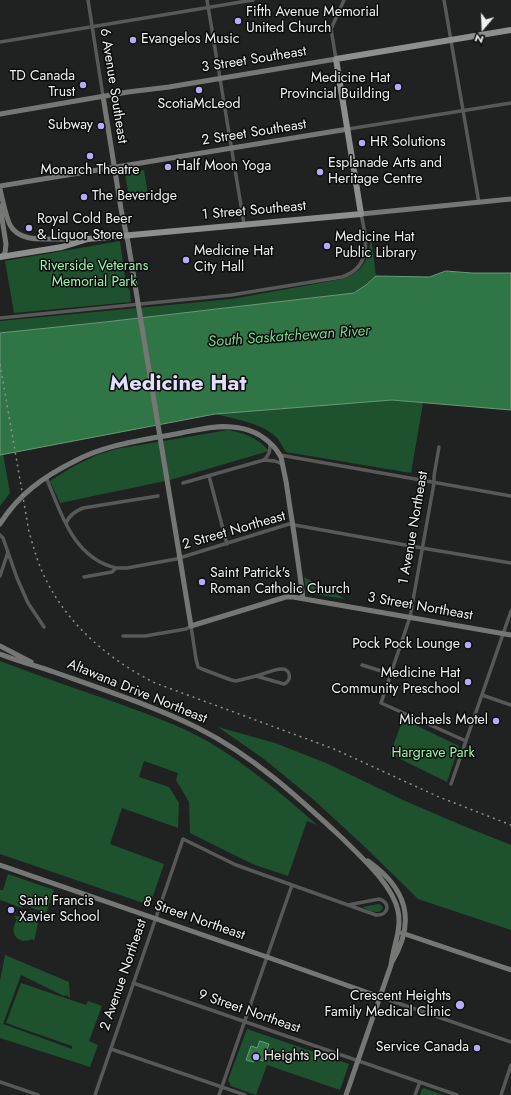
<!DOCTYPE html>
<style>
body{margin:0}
#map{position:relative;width:511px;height:1095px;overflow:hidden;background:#1f2220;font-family:Jost,sans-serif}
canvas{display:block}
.north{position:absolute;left:463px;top:8px;width:40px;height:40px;-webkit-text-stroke:3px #0a0b0a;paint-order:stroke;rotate:199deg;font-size:11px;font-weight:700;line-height:16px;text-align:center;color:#eff1ef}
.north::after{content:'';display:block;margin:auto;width:14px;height:18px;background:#eff1ef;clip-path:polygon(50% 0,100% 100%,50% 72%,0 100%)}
</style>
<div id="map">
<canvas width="511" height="1095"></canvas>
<div class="north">N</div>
</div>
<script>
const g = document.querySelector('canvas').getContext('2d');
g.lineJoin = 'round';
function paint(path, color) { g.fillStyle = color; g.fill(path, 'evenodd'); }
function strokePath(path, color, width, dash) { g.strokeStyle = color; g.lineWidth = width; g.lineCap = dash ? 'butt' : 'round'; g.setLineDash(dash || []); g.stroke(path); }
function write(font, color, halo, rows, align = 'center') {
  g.font = font + ' Jost,sans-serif'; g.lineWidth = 3; g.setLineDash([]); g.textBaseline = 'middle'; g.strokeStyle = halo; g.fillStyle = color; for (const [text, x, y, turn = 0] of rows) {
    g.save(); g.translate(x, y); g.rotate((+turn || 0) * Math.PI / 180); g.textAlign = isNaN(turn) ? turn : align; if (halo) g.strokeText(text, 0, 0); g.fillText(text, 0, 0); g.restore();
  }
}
paint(new Path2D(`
 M144,170L148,195L129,198L125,173Z
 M371,238L376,276L366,285L354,293L105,322L0,333V321L232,299L342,279C364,272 368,260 371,238Z
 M120,241L126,285L130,291L131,302L14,313L5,261Z
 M392,400L423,403L411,473L286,452C283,448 281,443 278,439C264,423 234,419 215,414Z
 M228,430C245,433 258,438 269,451L170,480L60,503L50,481L74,466L97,455L116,449Z
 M3,454L10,493L0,506V455Z
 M304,577L345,599L307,593Z
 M0,661C39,676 80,690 120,704C150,715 181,726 209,742C248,765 283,795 317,825L307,821L288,876L255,865L240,858L190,833L189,802L176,780L178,773L144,761L139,777L169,787L179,803L178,828L122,808L110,844L164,864L151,902L146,904L0,854Z
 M403,719L459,746L447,782L390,754Z
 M218,727L275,743L326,763L403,800L461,825L511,845V930L418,899L367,849L314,800L264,759Z
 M8,874L54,890L46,913L24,905L22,908L0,900V890H3Z
 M379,904L381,905L383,908C380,916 368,910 362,907Z
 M14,916L35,919L38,923L34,941L32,939C18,946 8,932 17,920Z
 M5,955L69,982L70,998L67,995L64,996L21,975L3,1024L72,1049V1046L6,1023L21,983L86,1005L88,1001L102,1006L89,1041L98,1045L90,1067L0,1038V981Z
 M247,1029L349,1064L340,1090L267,1065L256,1095L231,1086L228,1080Z
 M424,1088L426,1089L443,1095H420L422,1089Z`), '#1e522f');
const water = new Path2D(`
 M446,271L472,273H511V410L392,400L215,414L0,455V333L105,322L354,293L366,285L376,276L429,277Z
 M260,1041L269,1044L263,1061L255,1058L254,1062L246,1060L251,1046L257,1048Z`);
paint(water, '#307546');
strokePath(water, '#699a79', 1);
strokePath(new Path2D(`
 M88,0L103,96
 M207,0L244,224
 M444,0L479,203
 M0,42L253,0
 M336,59L331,29L344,0
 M348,129L511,103
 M0,318L231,295L342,277C372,267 367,239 361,214
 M439,447L434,476V483L410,617L381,703L466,741
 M280,455L511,496
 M264,460C270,454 270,451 270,443
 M209,476L227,544
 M46,477C61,513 73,558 116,568
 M183,483L264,460L275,461L282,464
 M66,523C69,516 75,511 83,508L158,496
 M0,535L3,538L17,578L28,603L44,627
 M0,576L8,552
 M84,577L112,572L116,568H127L176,559L289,524L422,548L511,563
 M123,636H145L186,629L191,626L196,659L198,667L202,669L231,680L236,681L256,676L284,684C292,681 291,669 282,669C274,669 264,674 256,676
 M362,665L391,674
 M482,695L511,705
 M451,784L511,611
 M133,983L457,1095
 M380,997L511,1042
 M111,1049L245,1095
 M0,1082L38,1095
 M95,1095L183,839L236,865L376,915C389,916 391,902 379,899L348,905
 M219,1095L292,885
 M415,1095L420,1082
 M501,1095L511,1065`), '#575857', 3.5);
strokePath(new Path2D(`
 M103,96L121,209L128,242L191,626L276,600L286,597H293L511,635
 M0,114L128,92L169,87L336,59
 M0,186L348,129
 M0,189C2,198 6,217 10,225C19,241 39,239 55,239C64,239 73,239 83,239
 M0,206L6,244L5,253L1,257
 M361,214L511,199
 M0,524C18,495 43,477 73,462C106,444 144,440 181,433C197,430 215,425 232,427C248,428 263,435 274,447C277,450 279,454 281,457C285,474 288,491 290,508C295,538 299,568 303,598
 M0,646L31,662
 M0,654C18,661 36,666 54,672C102,689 153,706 198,728C252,755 298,797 342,838C360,856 393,885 398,911C402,929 393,947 391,965L346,1095
 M368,861C406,888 417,920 392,962
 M0,865L267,957L380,997
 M402,933L511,970`), '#757775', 5);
strokePath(new Path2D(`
 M0,257L62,247L88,239L361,214L336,59L511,30`), '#8c8f8d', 6);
strokePath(new Path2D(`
 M0,364L29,532C33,545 36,557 41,569C63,621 106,658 155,683L334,749L439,797L511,825`), '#8e908e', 1.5, [2, 4]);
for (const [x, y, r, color] of [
 [238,21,4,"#b5acf8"],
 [133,40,4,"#b5acf8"],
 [83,85,4,"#b5acf8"],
 [398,87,4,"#b5acf8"],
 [199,90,4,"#b5acf8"],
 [101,126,4,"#b5acf8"],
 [362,143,4,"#b5acf8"],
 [90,156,4,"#b5acf8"],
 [168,167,4,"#b5acf8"],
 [320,172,4,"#b5acf8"],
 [84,197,4,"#b5acf8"],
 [29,228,4,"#b5acf8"],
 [327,246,4,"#b5acf8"],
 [186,260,4,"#b5acf8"],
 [202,582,4,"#b5acf8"],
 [468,645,4,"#b5acf8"],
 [468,682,4,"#b5acf8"],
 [496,721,4,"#b5acf8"],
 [11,910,4,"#b5acf8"],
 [460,1005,5,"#b5acf8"],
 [477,1048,4,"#b5acf8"],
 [256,1057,4,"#b5acf8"]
]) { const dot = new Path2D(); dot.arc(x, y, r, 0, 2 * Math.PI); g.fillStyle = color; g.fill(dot); strokePath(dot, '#0a0b0a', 1.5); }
write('14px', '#eff1ef', '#0a0b0a', [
 ["Fifth Avenue Memorial",246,13],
 ["United Church",246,29],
 ["Evangelos Music",141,40],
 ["TD Canada",75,77,"right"],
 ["Trust",75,93,"right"],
 ["Medicine Hat",390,79,"right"],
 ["Provincial Building",390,95,"right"],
 ["ScotiaMcLeod",199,105,"center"],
 ["Subway",93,126,"right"],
 ["HR Solutions",370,143],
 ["Esplanade Arts and",328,164],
 ["Heritage Centre",328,180],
 ["Half Moon Yoga",176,167],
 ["Monarch Theatre",90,171,"center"],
 ["The Beveridge",92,197],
 ["Royal Cold Beer",37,220],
 ["& Liquor Store",37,236],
 ["Medicine Hat",335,238],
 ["Public Library",335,254],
 ["Medicine Hat",194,252],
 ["City Hall",194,268],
 ["Saint Patrick's",210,574],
 ["Roman Catholic Church",210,590],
 ["Pock Pock Lounge",460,645,"right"],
 ["Medicine Hat",460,674,"right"],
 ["Community Preschool",460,690,"right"],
 ["Michaels Motel",488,721,"right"],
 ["Saint Francis",19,902],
 ["Xavier School",19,918],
 ["Crescent Heights",451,997,"right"],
 ["Family Medical Clinic",451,1013,"right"],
 ["Service Canada",469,1048,"right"],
 ["Heights Pool",264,1057]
], 'left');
write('14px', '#eff1ef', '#0a0b0a', [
 ["3 Street Southeast",254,60,-9],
 ["6 Avenue Southeast",113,86,81],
 ["2 Street Southeast",254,133,-9],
 ["1 Street Southeast",254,211,-5],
 ["1 Avenue Northeast",414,528,-80],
 ["2 Street Northeast",234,531,-16],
 ["3 Street Northeast",420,607,10],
 ["Altawana Drive Northeast",137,692,22],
 ["8 Street Northeast",194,919,19],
 ["2 Avenue Northeast",124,975,-71],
 ["9 Street Northeast",249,1012,19]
]);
write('14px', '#97f6b0', '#0a0b0a', [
 ["Riverside Veterans",94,267],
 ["Memorial Park",94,283],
 ["Hargrave Park",433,754]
]);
write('italic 15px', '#78d793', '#0a0b0a', [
 ["South Saskatchewan River",289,337,-4]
]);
write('bold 22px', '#e1dffc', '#0a0b0a', [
 ["Medicine Hat",178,385]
]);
</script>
